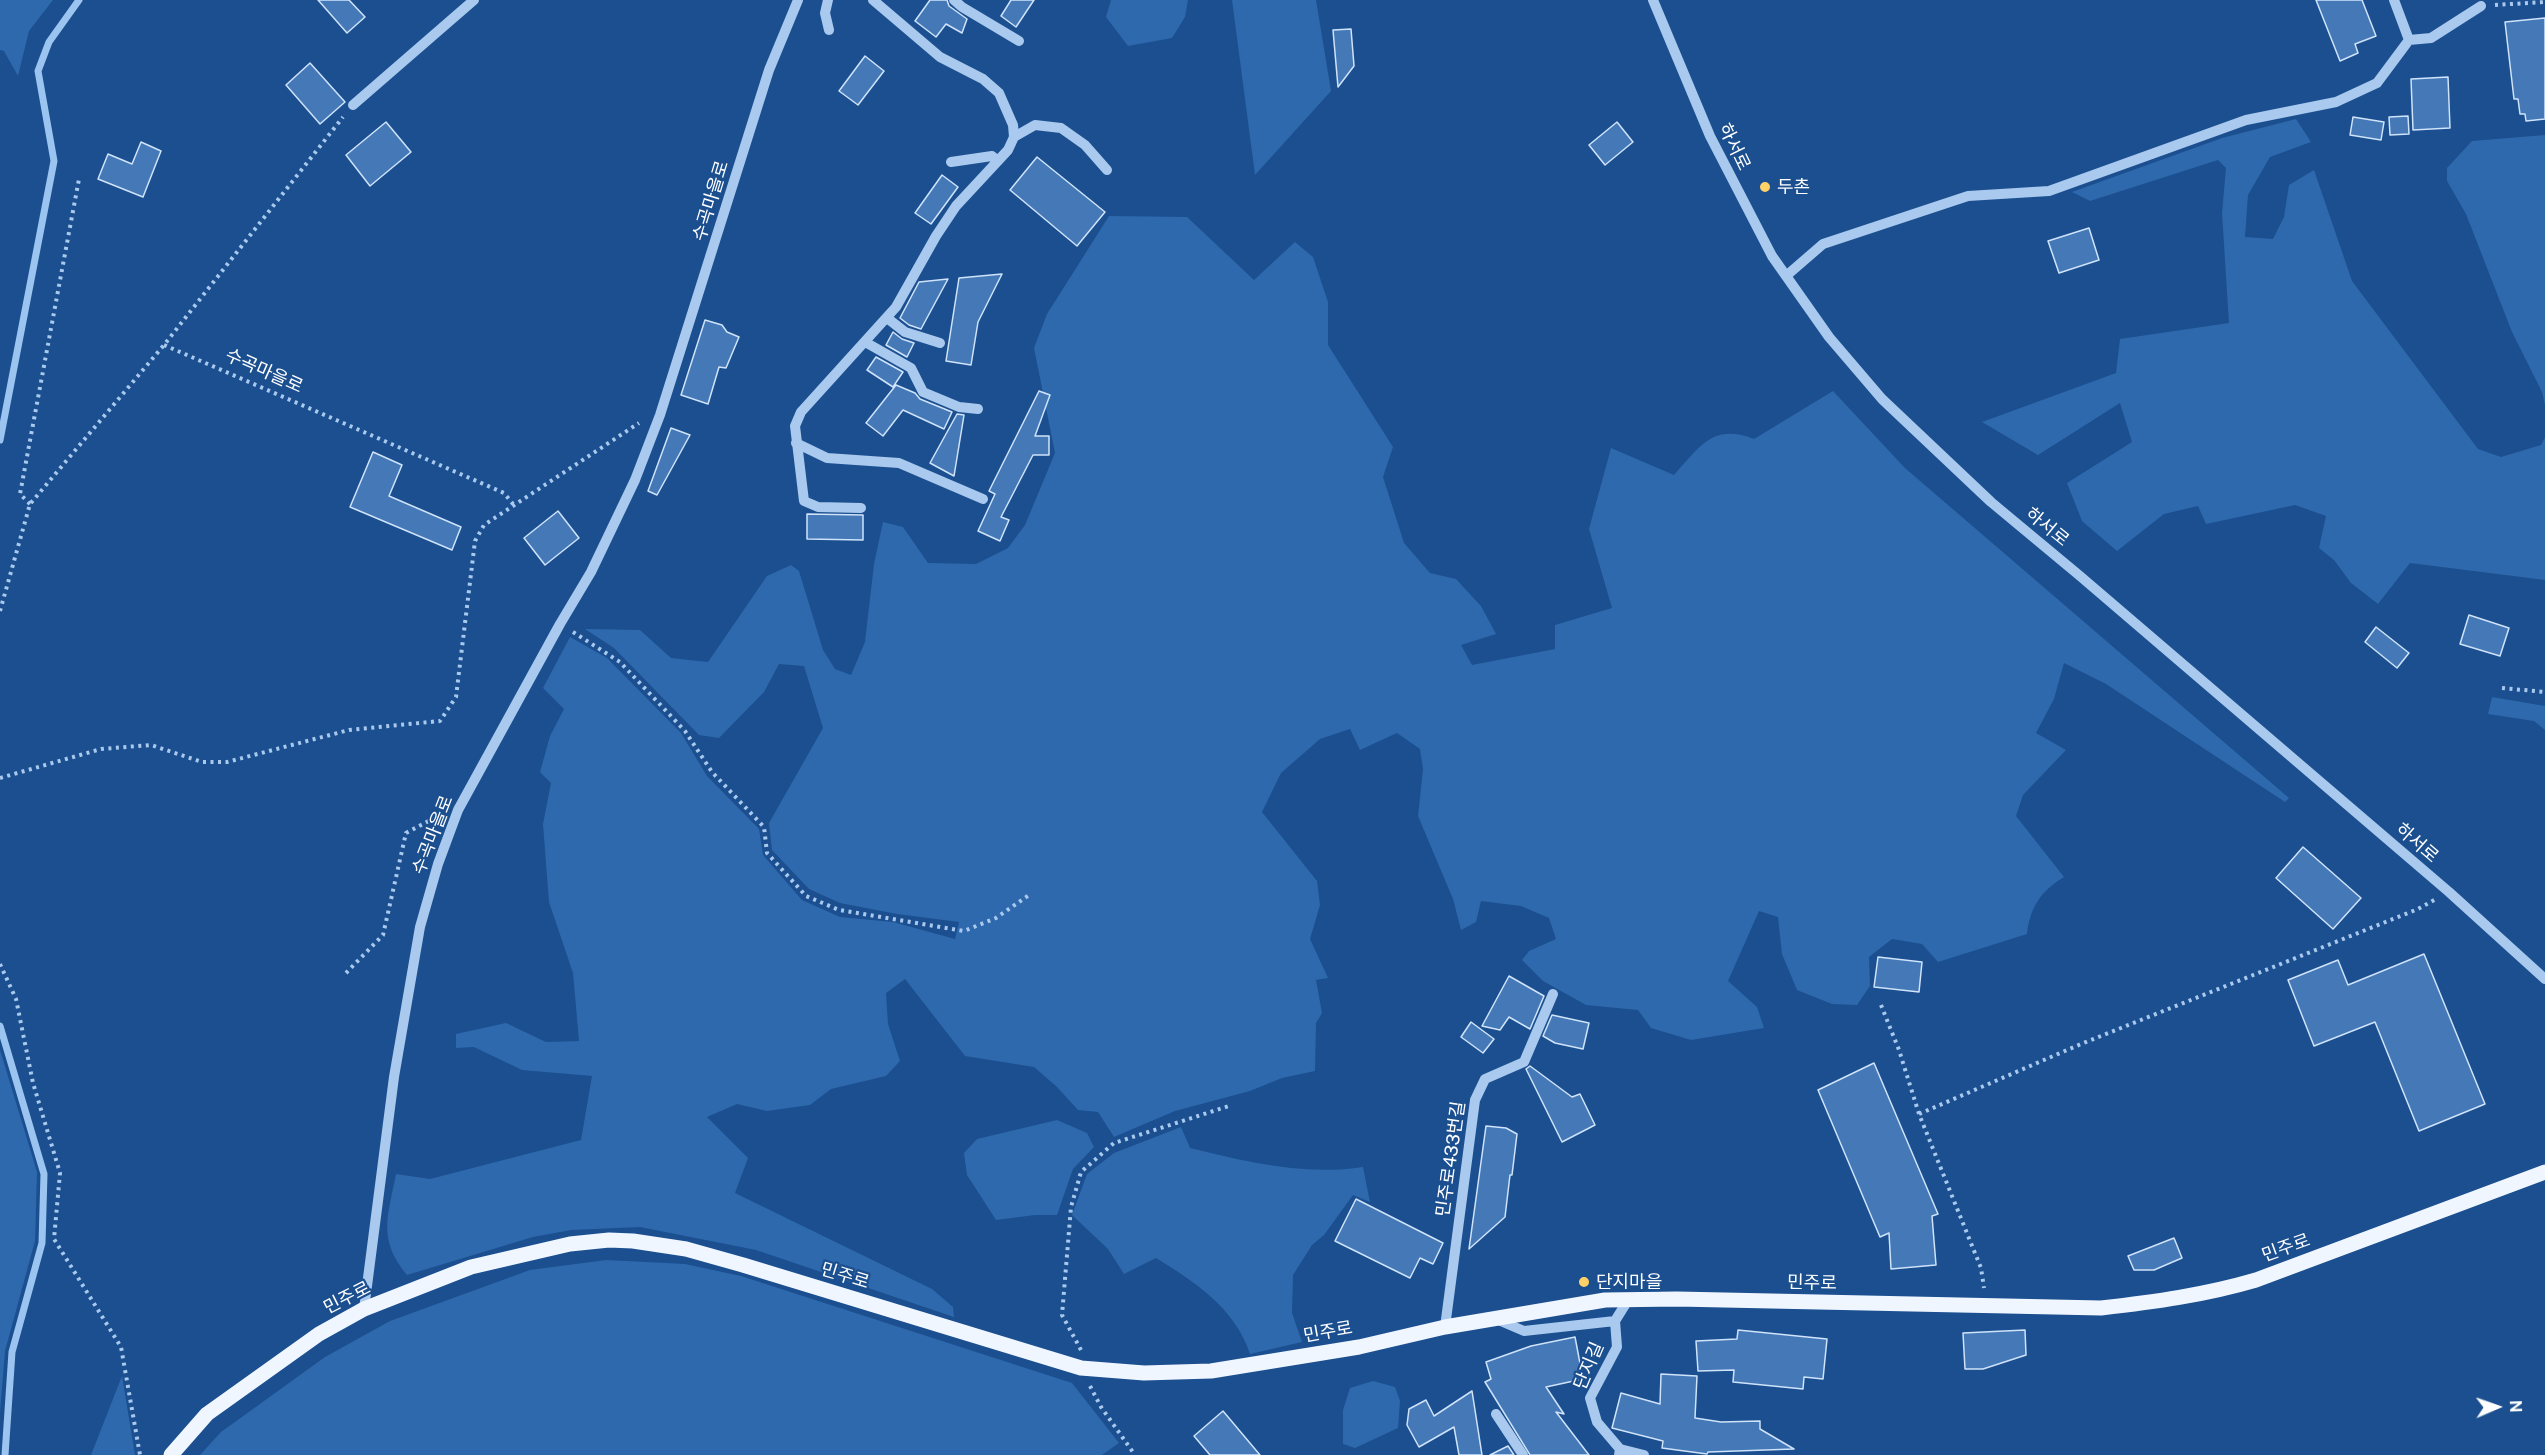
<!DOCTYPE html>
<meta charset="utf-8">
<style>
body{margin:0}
#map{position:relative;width:2545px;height:1455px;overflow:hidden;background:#1b4f8f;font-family:"Public Sans",sans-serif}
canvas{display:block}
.north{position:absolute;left:2467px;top:1377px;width:60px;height:60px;-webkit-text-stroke:4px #1b4f8f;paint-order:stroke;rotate:88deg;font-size:16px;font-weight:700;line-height:24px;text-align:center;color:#fff}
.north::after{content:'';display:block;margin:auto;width:21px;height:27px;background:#fff;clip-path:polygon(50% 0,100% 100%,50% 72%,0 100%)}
</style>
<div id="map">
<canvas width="2545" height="1455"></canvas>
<div class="north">N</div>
</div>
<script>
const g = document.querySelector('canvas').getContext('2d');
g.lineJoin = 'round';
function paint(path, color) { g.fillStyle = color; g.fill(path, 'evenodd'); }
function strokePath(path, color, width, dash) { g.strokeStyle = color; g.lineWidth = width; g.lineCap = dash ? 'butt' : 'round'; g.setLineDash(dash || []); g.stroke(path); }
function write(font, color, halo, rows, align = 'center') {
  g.font = font + ' "Public Sans","Noto Sans KR",sans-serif'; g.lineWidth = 4.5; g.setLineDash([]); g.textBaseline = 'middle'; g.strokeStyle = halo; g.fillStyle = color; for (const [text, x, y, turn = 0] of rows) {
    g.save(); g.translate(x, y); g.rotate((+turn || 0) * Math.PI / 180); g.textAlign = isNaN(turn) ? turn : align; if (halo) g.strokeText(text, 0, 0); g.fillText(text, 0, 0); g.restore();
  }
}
paint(new Path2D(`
 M0,0H53L29,31L18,76L4,51L0,50Z
 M1111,0H1188L1185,17L1172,38L1128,46L1106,17Z
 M1232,0H1316L1331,91L1255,175Z
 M2296,119L2311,142L2270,157L2248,195L2245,237L2273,239L2284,217L2289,185L2314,170L2352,281L2478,449L2501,457L2541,445L2545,437V580L2410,563L2378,604L2351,583L2334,560L2319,548L2326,516L2295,505L2206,524L2198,506L2164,514L2117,551L2082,521L2067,483L2132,442L2120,403L2038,455L1982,422L2116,373L2120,339L2229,323L2222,213L2226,168L2218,160L2090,201L2072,192L2222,138Z
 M2545,135V405L2542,392L2512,332L2466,214L2447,181V168L2472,141Z
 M1109,216L1187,217L1254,280L1295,242L1313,257L1328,302V345L1393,447L1383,477L1404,543L1430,573L1456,579L1481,606L1496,634L1461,645L1472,665L1555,649V625L1612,608L1589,529L1611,448L1674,475C1700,447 1712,423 1754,439L1833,391L1905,468L2289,798L2285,802L2106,684L2064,663L2054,699L2036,733L2066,750L2023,795L2016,816L2064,877C2041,891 2030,907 2027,934L1938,962L1922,944L1892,939L1869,957L1870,986L1857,1005L1832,1004L1797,990L1782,954L1778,917L1759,911L1728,981L1757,1007L1764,1028L1691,1040L1651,1028L1638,1010L1586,1005L1543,981L1522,960L1529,951L1556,939L1549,918L1521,906L1481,901L1476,922L1461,930L1453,899L1418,816L1423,769L1420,749L1397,733L1360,750L1350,729L1320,739L1281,773L1262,812L1317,881L1320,905L1310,939L1328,978L1316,980L1322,1013L1316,1023L1315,1071L1282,1078L1250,1091L1175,1111L1114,1137L1098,1112L1078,1110L1057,1087L1034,1067L965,1056L905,979L886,993L888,1024L900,1061L886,1076L831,1089L810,1105L767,1111L737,1104L707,1117L748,1158L735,1193L932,1289L953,1307L954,1317L756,1250L640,1227L571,1230L533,1237L407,1275C377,1239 388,1216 396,1174L430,1179L581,1140L592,1076L522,1070L474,1047L456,1048V1034L506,1023L546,1042L579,1041L573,973L549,902L543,824L551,783L540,772L550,736L564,709L543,688L570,637L607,658L681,733L707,776L759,829L763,855L802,900L840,917L893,922L955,939L959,922L897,914L840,903L809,889L772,850L769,823L823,728L804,666L779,664L764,692L719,738L699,735L614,648L585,629L640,630L671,658L708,662L767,576L791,565L799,571L823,650L835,669L851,675L865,642L874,564L883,522L903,527L928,563L976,564L1008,548L1025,525L1055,453L1034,348L1047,314Z
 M2492,697L2545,706V730L2534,721L2488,714Z
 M0,1050L37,1172L35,1241L5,1351L0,1413Z
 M1057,1120L1087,1133L1094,1147L1073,1169L1057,1215H1035L996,1220L967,1175L964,1153L977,1139Z
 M1181,1127L1190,1148C1247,1162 1305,1176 1363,1167L1370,1202L1353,1195L1324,1235L1312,1245L1293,1275L1292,1313L1302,1342L1250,1354C1235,1308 1195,1282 1156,1258L1124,1274L1108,1249L1072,1215L1087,1174L1114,1153Z
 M606,1260L685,1264L741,1276L1072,1383L1119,1443L1102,1455H200L221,1432L325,1357L390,1321L530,1270Z
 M122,1376L135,1455H91Z
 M1373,1381L1395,1387L1400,1401L1398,1428L1355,1448L1343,1444V1410L1350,1388Z`), '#2e69ad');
strokePath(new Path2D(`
 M0,440L54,161L38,71L49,42L79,0
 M0,1026L44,1174L42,1243L12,1352L5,1455`), '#9cc4f0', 7);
const building = new Path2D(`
 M318,0H349L365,17L347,33Z
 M930,0H947L949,6L967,19L962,33L946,24L936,37L915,21Z
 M1011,0H1034L1016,27L1001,16Z
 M2316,0H2362L2376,36L2355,44L2358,53L2340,61Z
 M2545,18V119L2526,121L2525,114H2520L2518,99H2514L2505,22Z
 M1351,29L1354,66L1338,87L1333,30Z
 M865,56L884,71L858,105L839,91Z
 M310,63L345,102L320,124L286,85Z
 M2448,77L2450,128L2413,130L2411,79Z
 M2408,116L2409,134L2390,135L2389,117Z
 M2353,117L2384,122L2381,140L2350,135Z
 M386,122L411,152L370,186L346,155Z
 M1617,122L1633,142L1605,165L1589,145Z
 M141,142L161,151L143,197L98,179L108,154L132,164Z
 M1037,157L1105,212L1077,246L1010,190Z
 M942,175L958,187L931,224L915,213Z
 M2089,228L2099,260L2059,273L2048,241Z
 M1002,274L978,322L971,365L946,361L959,278Z
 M948,279L921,329L909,325L900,318L919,282Z
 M705,320L722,325L727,332L739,337L726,368L719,367L708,404L681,395Z
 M893,332L902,339L914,343L907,357L886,345Z
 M876,357L903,372L893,387L867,370Z
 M896,385L915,393L920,399L952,412L944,429L903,410L883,436L866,423Z
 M1039,391L1050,395L1035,436H1049V455H1033L1001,517L1009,520L1000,541L978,531L995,494L989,491Z
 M957,414L964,415L954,476L930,463Z
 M671,428L690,435L657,495L648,491Z
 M373,452L402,465L389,496L461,527L452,550L350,507Z
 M558,511L579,538L545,565L524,538Z
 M807,514L863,515V540L807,539Z
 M2469,615L2509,628L2500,656L2460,644Z
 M2376,627L2409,653L2397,668L2365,642Z
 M2303,847L2361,898L2333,929L2276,878Z
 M2424,954L2485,1104L2419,1131L2375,1022L2314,1046L2288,980L2338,960L2348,985Z
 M1878,957L1922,962L1919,992L1874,987Z
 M1509,976L1544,996L1530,1029L1509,1017L1500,1030L1482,1026Z
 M1552,1015L1589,1023L1583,1049L1555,1043L1543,1036Z
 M1471,1022L1494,1039L1483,1053L1461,1037Z
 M1874,1063L1938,1214L1932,1216L1936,1265L1891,1269L1889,1233L1880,1237L1818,1090Z
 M1530,1066L1572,1097L1580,1094L1595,1125L1562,1142L1526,1069Z
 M1486,1126L1506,1128L1517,1134L1512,1175H1510L1505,1217L1469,1249Z
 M1356,1199L1443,1243L1433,1264L1420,1258L1410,1278L1335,1241Z
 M2174,1238L2182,1258L2154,1270H2134L2128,1256Z
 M1738,1330L1827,1339L1823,1379L1804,1377L1803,1389L1733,1382L1734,1370L1698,1371L1696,1341L1737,1339Z
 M2025,1330L2026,1355L1983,1369H1965L1963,1333Z
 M1575,1337L1583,1379L1546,1387L1564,1414L1556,1412L1589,1455H1530L1485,1382L1491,1379L1486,1362L1531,1346Z
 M1661,1374L1697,1376L1695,1418L1721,1422L1760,1421V1429L1794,1449L1708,1452L1707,1454L1662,1448L1663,1441L1612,1428L1621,1393L1660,1404Z
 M1472,1391L1482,1455H1459L1454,1427L1419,1447L1407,1425L1409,1409L1426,1400L1434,1416Z
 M1223,1411L1260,1455H1210L1194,1436Z
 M1508,1446L1514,1455H1490Z`);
paint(building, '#4478b7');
strokePath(building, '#cfe3fa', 1.5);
strokePath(new Path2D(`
 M2495,5L2545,2
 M164,345L504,493L513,504
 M30,504L20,494L79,179
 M0,611L30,504L164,345L343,117
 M573,632L620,662L685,731L712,772L764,827L767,853L806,896L839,910L964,931L996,918L1029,895
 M2502,688L2545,692
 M0,778L101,749L151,745L202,762H227L349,730L440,721L456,697L475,541L484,525L639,423
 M0,964L16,999L33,1083L60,1173L54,1239L121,1347L140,1455
 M346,973L383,935L406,833L440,815
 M1881,1005L1899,1050L1919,1114L1981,1268L1984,1288
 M1919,1114L2081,1044L2418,909L2436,899
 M1081,1350L1062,1315L1071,1207L1081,1172L1114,1143L1229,1106
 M1090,1386L1101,1407L1135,1455`), '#a9c9ee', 4, [3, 4.5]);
strokePath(new Path2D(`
 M828,0L825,13L829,30
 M954,0L962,7L1019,41
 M1653,0L1710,136L1772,256L1829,337L1882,399L1991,502L2080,576L2449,892L2545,979
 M2394,0L2409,40
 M353,105L474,0
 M1014,137L1035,125L1061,128L1085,145L1107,170
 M951,162L992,156L998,161
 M1786,276L1823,244L1968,196L2049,191L2246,120L2336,102L2377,83L2409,40L2431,38L2481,6
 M887,318L905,332L940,343
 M865,342L911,368L923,392L959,407L978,409
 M796,443L827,458L899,463L983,499
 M861,508L818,507L804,501L795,426L801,412L896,307L936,236L956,206L1008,150L1014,137L1013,125L999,93L983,79L940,57L873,0
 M364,1309L394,1077L420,927L438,864L458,810L560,624L591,572L635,480L660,415L769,70L798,0
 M1496,1319L1524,1331L1615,1321
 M1445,1327L1475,1100L1485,1079L1524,1062L1553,994
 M1496,1414L1523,1455
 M1620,1449L1644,1455
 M1619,1455L1620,1449L1597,1422L1590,1398L1617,1347L1615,1321L1628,1300`), '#a9c9ee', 10);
strokePath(new Path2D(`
 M171,1455L207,1414L319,1334L364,1309L471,1267L570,1244L609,1240L633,1241L686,1249L743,1265L1081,1368L1144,1373L1211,1371L1359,1347L1445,1327L1605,1300L1677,1299L2101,1308C2154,1302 2205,1295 2256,1280L2545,1172`), '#f0f6ff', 15);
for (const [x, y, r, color] of [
 [1765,187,6,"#ffd166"],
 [1584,1282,6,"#ffd166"]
]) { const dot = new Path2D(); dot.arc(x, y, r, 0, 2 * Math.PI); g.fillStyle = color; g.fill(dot); strokePath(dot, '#1b4f8f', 2); }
write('18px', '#fff', '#1b4f8f', [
 ["하서로",1734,147,64],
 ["수곡마을로",711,201,-73],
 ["수곡마을로",264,371,24],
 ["하서로",2047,527,39],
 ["수곡마을로",433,835,-69],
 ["하서로",2417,843,41],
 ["민주로433번길",1451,1159,-82],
 ["민주로",2286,1248,-20],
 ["민주로",845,1276,17],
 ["민주로",1812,1283,1],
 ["민주로",347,1298,-27],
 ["민주로",1328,1332,-10],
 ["단지길",1589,1366,-67]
]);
write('18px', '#fff', '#1b4f8f', [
 ["두촌",1777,187],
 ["단지마을",1596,1282]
], 'left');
</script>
